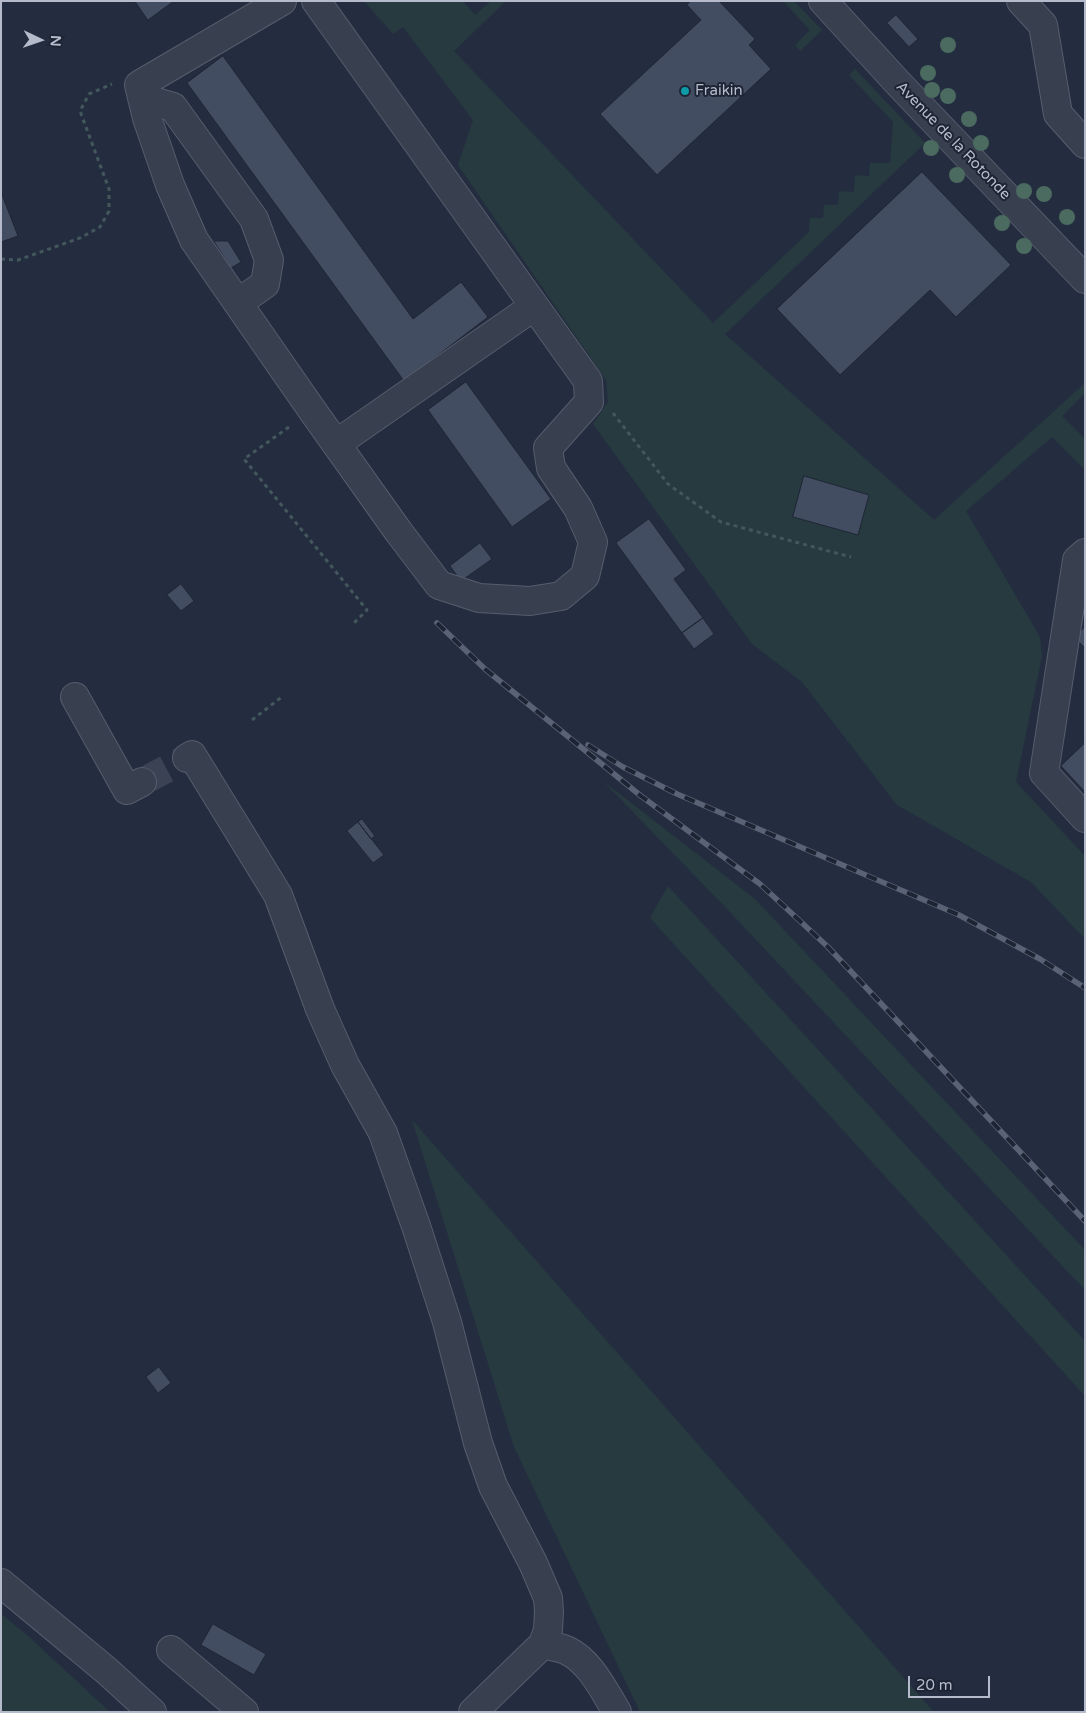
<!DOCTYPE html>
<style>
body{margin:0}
#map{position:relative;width:1086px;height:1713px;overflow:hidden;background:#242d3f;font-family:"Varela Round",sans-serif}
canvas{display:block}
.frame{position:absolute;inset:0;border:2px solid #b5bbca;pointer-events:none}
.north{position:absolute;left:15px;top:15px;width:50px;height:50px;-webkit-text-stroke:4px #1d2434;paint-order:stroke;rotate:93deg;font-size:14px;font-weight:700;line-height:20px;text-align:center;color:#b5bbca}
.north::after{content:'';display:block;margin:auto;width:18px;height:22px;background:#b5bbca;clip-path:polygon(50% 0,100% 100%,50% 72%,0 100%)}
.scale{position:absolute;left:908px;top:1676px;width:82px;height:22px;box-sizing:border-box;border:2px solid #b5bbca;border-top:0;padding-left:6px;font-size:15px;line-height:18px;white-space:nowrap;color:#b5bbca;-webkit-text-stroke:4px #1d2434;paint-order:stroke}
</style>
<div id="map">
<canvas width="1086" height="1713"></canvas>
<div class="frame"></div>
<div class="north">N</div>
<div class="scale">20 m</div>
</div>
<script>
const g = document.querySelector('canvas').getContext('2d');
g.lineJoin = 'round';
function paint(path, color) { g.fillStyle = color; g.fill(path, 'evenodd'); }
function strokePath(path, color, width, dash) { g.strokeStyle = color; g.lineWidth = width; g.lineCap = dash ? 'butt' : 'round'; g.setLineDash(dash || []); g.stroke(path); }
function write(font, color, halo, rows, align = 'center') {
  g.font = font + ' "Varela Round",sans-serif'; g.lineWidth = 4; g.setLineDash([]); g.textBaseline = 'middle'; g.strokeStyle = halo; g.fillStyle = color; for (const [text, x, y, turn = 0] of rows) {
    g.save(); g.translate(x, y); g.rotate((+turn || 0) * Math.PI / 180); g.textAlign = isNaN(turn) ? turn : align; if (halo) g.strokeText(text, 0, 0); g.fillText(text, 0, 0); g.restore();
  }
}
paint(new Path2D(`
 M364,1H463L475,15L491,1H506L454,51L713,323L809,232L810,218H823L824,205H838L839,191L854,192L855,175L869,176L870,163H890L893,122L849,75L855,69L925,143L725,334L934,520L1085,383V393L1062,416L1085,439V470L1052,437L966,511L1040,637L1042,656L1016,782L1085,856V939L1031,882L897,805L802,682L752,644L593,424L608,402L606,380L458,165L473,120L403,27L393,34Z
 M783,1H794L822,30L800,51L795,45L810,30Z
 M603,781L755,899L1085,1250V1290L728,910Z
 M668,886L1085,1341V1396L650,918Z
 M412,1120L934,1712H640L514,1447Z
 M1,1614L27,1635L110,1712H1Z`), '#263a40');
const building = new Path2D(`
 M135,1H174L148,20Z
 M691,1H719L755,39L749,45L771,69L657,175L600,114L701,20L687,5Z
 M896,15L918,39L909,47L887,23Z
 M223,56L413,319L461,282L488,317L404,381L187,83Z
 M922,172L1011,265L956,317L930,290L840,375L777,309Z
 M1,192L18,236L1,242Z
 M214,241H228L241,262L231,268Z
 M466,382L551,499L512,527L428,410Z
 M804,476L869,495L858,535L793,517Z
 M649,519L686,570L674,579L703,618L682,633L616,543Z
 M480,543L492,559L461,581L450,566Z
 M181,584L194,601L181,611L167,595Z
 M703,618L714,634L694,649L682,633Z
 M1085,627V648L1074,637Z
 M1085,743V792L1061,766Z
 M362,819L375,836L371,839L358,822Z
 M358,822L384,855L373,863L347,831Z
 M159,1367L171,1383L158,1393L146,1377Z
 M213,1624L266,1654L254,1675L201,1645Z`);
paint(building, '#434d61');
strokePath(building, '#1f2636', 1);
strokePath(new Path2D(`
 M142,782L187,758`), '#3a4254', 28, [28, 14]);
const minor = new Path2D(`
 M282,1L139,85L147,118L170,185L194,240L312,410L398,531L439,585L479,598L530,601L561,596L585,576L593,542L578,508L551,468L548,448L589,402L588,381L316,1
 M823,1L898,83L1085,279
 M1021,1L1043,25L1058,114L1085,144
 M142,98L173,107L254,219L269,260L265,284L238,303
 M336,444L533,307
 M1085,553L1077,560L1044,773L1085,818
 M75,697L127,790L142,782
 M187,758L192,755L278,895L320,1009L345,1065L383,1133L417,1229L447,1322L478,1443L493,1486L533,1563L548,1598L549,1612L548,1630L543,1644L473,1712
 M1,1583L107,1671L152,1712
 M543,1644C550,1646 559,1647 566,1650C590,1661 603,1689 617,1712
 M171,1650L244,1712`);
strokePath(minor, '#565d6d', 30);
strokePath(new Path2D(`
 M1,259L18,260L80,238L100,227L109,211V189L80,111L89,94L112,84
 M613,413L668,484L721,522L851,557
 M289,427L244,459L367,610L354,623
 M252,720L283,696`), '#44575d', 3, [4, 4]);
strokePath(minor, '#383f4f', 28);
const rail = new Path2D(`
 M437,623L485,669L641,796L760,884L828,947L1085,1221
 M588,745L623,767L677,794L959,915L1040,959L1085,988`);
strokePath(rail, '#5a6376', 5.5);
strokePath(rail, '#1d2434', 4, [11]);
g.fillStyle = '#4b6a60';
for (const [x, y] of [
 [948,45],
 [928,73],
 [932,90],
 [948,96],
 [969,119],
 [981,143],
 [931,148],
 [957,175],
 [1024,191],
 [1044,194],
 [1067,217],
 [1002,223],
 [1024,246]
]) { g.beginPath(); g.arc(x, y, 8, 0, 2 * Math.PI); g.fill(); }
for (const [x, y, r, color] of [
 [685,91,5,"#0f9aa8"]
]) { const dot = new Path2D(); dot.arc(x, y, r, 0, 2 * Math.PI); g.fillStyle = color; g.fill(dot); strokePath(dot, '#1d2434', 2); }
write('15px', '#b5bbca', '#1d2434', [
 ["Fraikin",695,91]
], 'left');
write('15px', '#b5bbca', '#1d2434', [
 ["Avenue de la Rotonde",953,141,46]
]);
</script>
